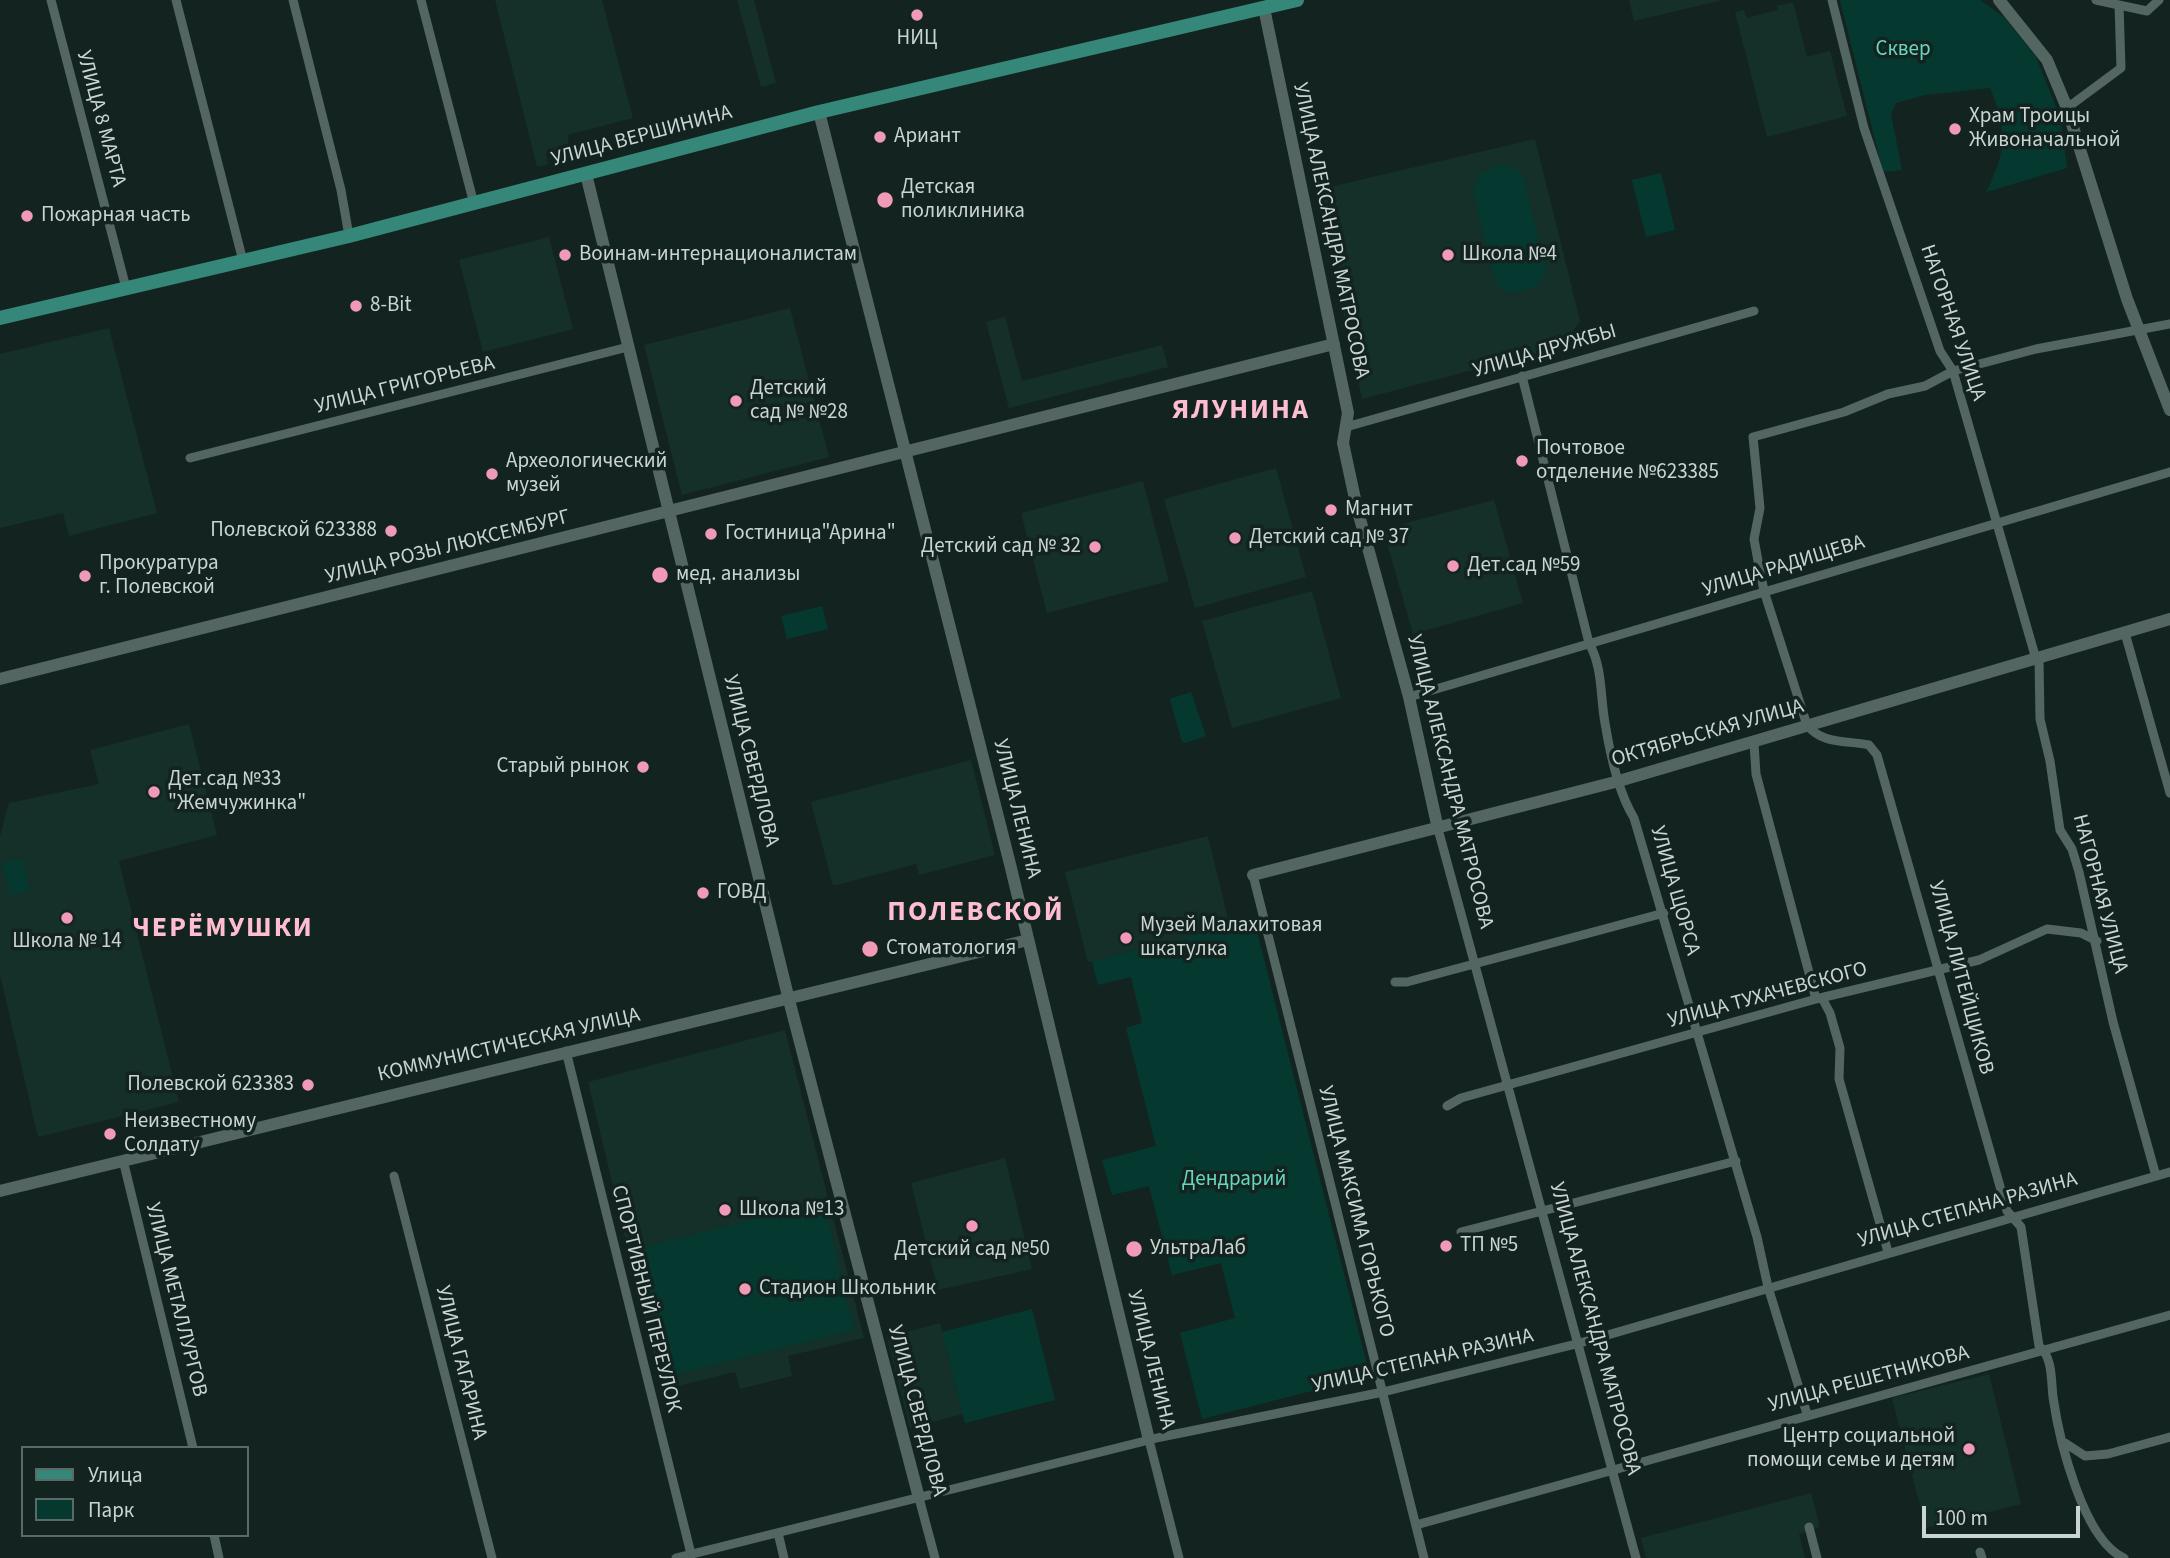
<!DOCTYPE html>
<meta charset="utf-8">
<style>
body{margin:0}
#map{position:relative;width:2170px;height:1558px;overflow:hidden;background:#132420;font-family:"Source Sans 3",sans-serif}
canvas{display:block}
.legend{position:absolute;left:21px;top:1446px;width:228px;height:91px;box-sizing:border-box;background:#132420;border:2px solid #5c6a67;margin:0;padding:9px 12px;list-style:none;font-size:21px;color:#cad4d1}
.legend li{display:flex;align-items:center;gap:14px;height:35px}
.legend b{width:35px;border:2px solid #5c6a67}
.scale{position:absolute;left:1922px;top:1506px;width:158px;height:32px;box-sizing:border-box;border:4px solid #cad4d1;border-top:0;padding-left:9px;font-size:21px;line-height:24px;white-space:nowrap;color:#cad4d1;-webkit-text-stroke:5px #132420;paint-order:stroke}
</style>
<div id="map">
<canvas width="2170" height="1558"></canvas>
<ul class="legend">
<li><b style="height:9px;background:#358879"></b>Улица</li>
<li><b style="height:19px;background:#053930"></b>Парк</li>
</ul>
<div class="scale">100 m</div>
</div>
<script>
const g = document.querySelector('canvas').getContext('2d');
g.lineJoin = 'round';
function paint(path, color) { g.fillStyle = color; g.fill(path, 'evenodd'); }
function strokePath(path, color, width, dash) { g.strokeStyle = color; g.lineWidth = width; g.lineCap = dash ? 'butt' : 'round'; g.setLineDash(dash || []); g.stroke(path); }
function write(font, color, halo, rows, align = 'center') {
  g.font = font + ' "Source Sans 3",sans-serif'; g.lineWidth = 7; g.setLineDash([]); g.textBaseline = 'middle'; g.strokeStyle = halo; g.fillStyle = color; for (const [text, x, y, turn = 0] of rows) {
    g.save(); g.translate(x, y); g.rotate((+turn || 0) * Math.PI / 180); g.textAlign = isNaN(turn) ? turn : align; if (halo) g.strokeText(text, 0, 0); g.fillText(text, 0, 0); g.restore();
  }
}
paint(new Path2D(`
 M495,0H602L633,118L567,135L570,148L546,154L548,164L537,167Z
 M737,0H754L776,83L761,87Z
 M1629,0H1723L1634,21Z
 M1793,2L1807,57L1830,51L1847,116L1767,137L1735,12L1744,10L1747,18L1778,10L1777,6Z
 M1535,139L1580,321L1561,347L1362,399L1317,190Z
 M549,237L573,329L483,352L459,260Z
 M790,308L829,457L682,495L644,345Z
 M1005,317L1022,381L1162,345L1168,367L1009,408L986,322Z
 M109,328L157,513L69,536L63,513L0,528V354Z
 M1276,468L1306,577L1195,608L1164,499Z
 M1143,481L1169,581L1047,613L1021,513Z
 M1494,500L1523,603L1413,634L1383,529Z
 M1312,591L1341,698L1232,728L1202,621Z
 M189,724L217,835L119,861L179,1102L38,1137L0,975V836L9,803L99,784L90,750Z
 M971,760L995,855L919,875L916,864L833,886L811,802Z
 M1208,836L1230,927L1088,962L1065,872Z
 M785,1030L864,1338L788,1356L792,1376L740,1389L735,1372L662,1390L588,1082Z
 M1005,1158L1032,1269L938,1290L911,1183Z
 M940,1323L963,1414L910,1428L887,1337Z
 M1989,1374L2021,1504L1926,1528L1892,1398Z
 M1811,1493L1820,1527L1799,1534L1805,1558H1646L1641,1538Z`), '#152f29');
paint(new Path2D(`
 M1840,0H1980L2004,17L2036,57L2060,117L2067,168L1986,192C2007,152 2007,129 1990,88L1925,95L1896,103L1891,114L1902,170L1883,172Z
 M1499,165L1513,167L1523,176L1546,271L1537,286L1518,292L1503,291L1495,282L1473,192L1479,174Z
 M1661,173L1675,230L1646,237L1632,180Z
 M822,606L828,629L787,639L781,616Z
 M1191,692L1206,736L1185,743L1182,742L1170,699Z
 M22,858L30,891L10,895L2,863Z
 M1254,920L1370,1376L1202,1419L1180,1333L1235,1318L1221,1263L1172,1275L1149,1186L1112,1195L1102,1160L1156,1146L1126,1028L1142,1023L1131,977L1098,985L1092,961Z
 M823,1202L854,1330L668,1376L636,1249Z
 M1032,1309L1055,1400L965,1423L942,1332Z`), '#053930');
strokePath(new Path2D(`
 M51,0L126,288
 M176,0L243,261
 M293,0L341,190L349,236
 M421,0L474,204
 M1832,0L1864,128L1940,351L1953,371L2036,659
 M2096,0L2147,11L2159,0
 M2067,108L2121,68L2119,5
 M1522,376L1589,643C1603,668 1600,696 1605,723C1610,754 1618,792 1634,818L1757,1237L1768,1287L1807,1414
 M1346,427L1754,311
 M190,458L628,347
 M2125,633L2170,793
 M2039,659L2040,719L2050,761L2060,830L2072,849L2079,872L2113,1022L2156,1176
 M1409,697L2170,472
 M1754,743L1756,774L1816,999
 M1438,829L1636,1558
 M1253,875L1424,1558
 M1395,982H1407L1664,913
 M1822,998L1830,1013L1840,1048L1839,1079L1888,1252
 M566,1051L691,1554
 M1447,1106L1461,1098L1816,999L1979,960L2047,929L2081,933L2097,941
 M123,1160L193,1448
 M394,1176L492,1558
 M1461,1232L1736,1161
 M1149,1440L1179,1558
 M2065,1443L2085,1456L2108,1454L2170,1437
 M919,1498L935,1558
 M1416,1525L2170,1315
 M1809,1527L1817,1558
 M778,1533L784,1558
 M214,1535L219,1558
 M1980,1552L1982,1558
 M676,1558L1161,1437L1383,1392L1580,1343L2170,1172
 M2124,1558C2083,1540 2059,1439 2053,1397C2051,1381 2053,1357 2039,1346L2021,1227L2007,1211L1877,755L1869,745C1846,740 1823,745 1807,725L1764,591L1758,561L1754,539L1760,508L1753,437L1844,412L1888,394L1925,386L1953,371L2036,349L2170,324`), '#546661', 9);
strokePath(new Path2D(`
 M1999,0L2047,60L2067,108L2127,299L2170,410
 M1264,8L1348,413L1343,443L1357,508L1409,697L1438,829
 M819,112L1010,864L1149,1440
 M586,174L789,1000L919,1498
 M0,679L1334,344
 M1253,875L1619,781L2170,619
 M0,1191L1028,940`), '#546661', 12);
strokePath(new Path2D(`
 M0,318L349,236L819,112L1297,0`), '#358879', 14);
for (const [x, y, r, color] of [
 [917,15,7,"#f09ab7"],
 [1955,129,7,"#f09ab7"],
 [880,137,7,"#f09ab7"],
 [885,200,9,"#f09ab7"],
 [27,216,7,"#f09ab7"],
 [565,255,7,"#f09ab7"],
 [1448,255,7,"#f09ab7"],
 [356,306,7,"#f09ab7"],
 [736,401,7,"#f09ab7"],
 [1522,461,7,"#f09ab7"],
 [492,474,7,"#f09ab7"],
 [1331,510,7,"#f09ab7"],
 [391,531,7,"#f09ab7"],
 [711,534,7,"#f09ab7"],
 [1235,538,7,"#f09ab7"],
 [1095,547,7,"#f09ab7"],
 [1453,566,7,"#f09ab7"],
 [660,575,9,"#f09ab7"],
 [85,576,7,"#f09ab7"],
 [643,767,7,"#f09ab7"],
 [154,792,7,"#f09ab7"],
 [703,893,7,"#f09ab7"],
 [67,918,7,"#f09ab7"],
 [1126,938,7,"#f09ab7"],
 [870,949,9,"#f09ab7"],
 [308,1085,7,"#f09ab7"],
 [110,1134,7,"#f09ab7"],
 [725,1210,7,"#f09ab7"],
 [972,1226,7,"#f09ab7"],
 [1446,1246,7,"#f09ab7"],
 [1134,1249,9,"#f09ab7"],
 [745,1289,7,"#f09ab7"],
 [1969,1449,7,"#f09ab7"]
]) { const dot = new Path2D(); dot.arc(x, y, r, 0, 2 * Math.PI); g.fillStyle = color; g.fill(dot); strokePath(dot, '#132420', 2.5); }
write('21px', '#cad4d1', '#132420', [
 ["НИЦ",917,39,"center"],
 ["Храм Троицы",1969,117],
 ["Живоначальной",1969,141],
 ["Ариант",894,137],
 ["Детская",901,188],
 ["поликлиника",901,212],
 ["Пожарная часть",41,216],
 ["Воинам-интернационалистам",579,255],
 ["Школа №4",1462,255],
 ["8-Bit",370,306],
 ["Детский",750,389],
 ["сад № №28",750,413],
 ["Почтовое",1536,449],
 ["отделение №623385",1536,473],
 ["Археологический",506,462],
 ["музей",506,486],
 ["Магнит",1345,510],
 ["Полевской 623388",377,531,"right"],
 ["Гостиница\"Арина\"",725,534],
 ["Детский сад № 37",1249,538],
 ["Детский сад № 32",1081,547,"right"],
 ["Прокуратура",99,564],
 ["г. Полевской",99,588],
 ["Дет.сад №59",1467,566],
 ["мед. анализы",676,575],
 ["Старый рынок",629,767,"right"],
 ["Дет.сад №33",168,780],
 ["\"Жемчужинка\"",168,804],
 ["ГОВД",717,893],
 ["Музей Малахитовая",1140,926],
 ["шкатулка",1140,950],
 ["Школа № 14",67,942,"center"],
 ["Стоматология",886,949],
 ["Полевской 623383",294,1085,"right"],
 ["Неизвестному",124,1122],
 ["Солдату",124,1146],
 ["Школа №13",739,1210],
 ["ТП №5",1460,1246],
 ["УльтраЛаб",1150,1249],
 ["Детский сад №50",972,1250,"center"],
 ["Стадион Школьник",759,1289],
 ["Центр социальной",1955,1437,"right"],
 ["помощи семье и детям",1955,1461,"right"]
], 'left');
write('21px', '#66d6bf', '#132420', [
 ["Сквер",1903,50],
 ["Дендрарий",1234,1180]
]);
write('21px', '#cad4d1', '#132420', [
 ["УЛИЦА 8 МАРТА",100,119,75],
 ["УЛИЦА ВЕРШИНИНА",642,137,-15],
 ["УЛИЦА АЛЕКСАНДРА МАТРОСОВА",1330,231,78],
 ["НАГОРНАЯ УЛИЦА",1952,323,71],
 ["УЛИЦА ДРУЖБЫ",1545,352,-16],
 ["УЛИЦА ГРИГОРЬЕВА",405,386,-14],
 ["УЛИЦА РОЗЫ ЛЮКСЕМБУРГ",448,548,-14],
 ["УЛИЦА РАДИЩЕВА",1784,567,-17],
 ["ОКТЯБРЬСКАЯ УЛИЦА",1708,734,-16],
 ["УЛИЦА СВЕРДЛОВА",750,761,76],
 ["УЛИЦА АЛЕКСАНДРА МАТРОСОВА",1449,782,76],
 ["УЛИЦА ЛЕНИНА",1016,809,76],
 ["УЛИЦА ЩОРСА",1674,891,74],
 ["НАГОРНАЯ УЛИЦА",2099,894,75],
 ["УЛИЦА ЛИТЕЙЩИКОВ",1960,978,75],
 ["УЛИЦА ТУХАЧЕВСКОГО",1768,996,-15],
 ["КОММУНИСТИЧЕСКАЯ УЛИЦА",509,1046,-13],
 ["УЛИЦА СТЕПАНА РАЗИНА",1968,1211,-16],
 ["УЛИЦА МАКСИМА ГОРЬКОГО",1355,1212,76],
 ["СПОРТИВНЫЙ ПЕРЕУЛОК",645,1299,76],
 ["УЛИЦА МЕТАЛЛУРГОВ",175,1300,76],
 ["УЛИЦА АЛЕКСАНДРА МАТРОСОВА",1594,1329,75],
 ["УЛИЦА ЛЕНИНА",1150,1360,76],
 ["УЛИЦА СТЕПАНА РАЗИНА",1423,1362,-13],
 ["УЛИЦА ГАГАРИНА",460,1363,76],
 ["УЛИЦА РЕШЕТНИКОВА",1869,1380,-15],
 ["УЛИЦА СВЕРДЛОВА",916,1411,75]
]);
g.letterSpacing = '2px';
write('bold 28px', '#ffbdd2', '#132420', [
 ["ЯЛУНИНА",1241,412],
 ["ПОЛЕВСКОЙ",976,914],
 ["ЧЕРЁМУШКИ",223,930]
]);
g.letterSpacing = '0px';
</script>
